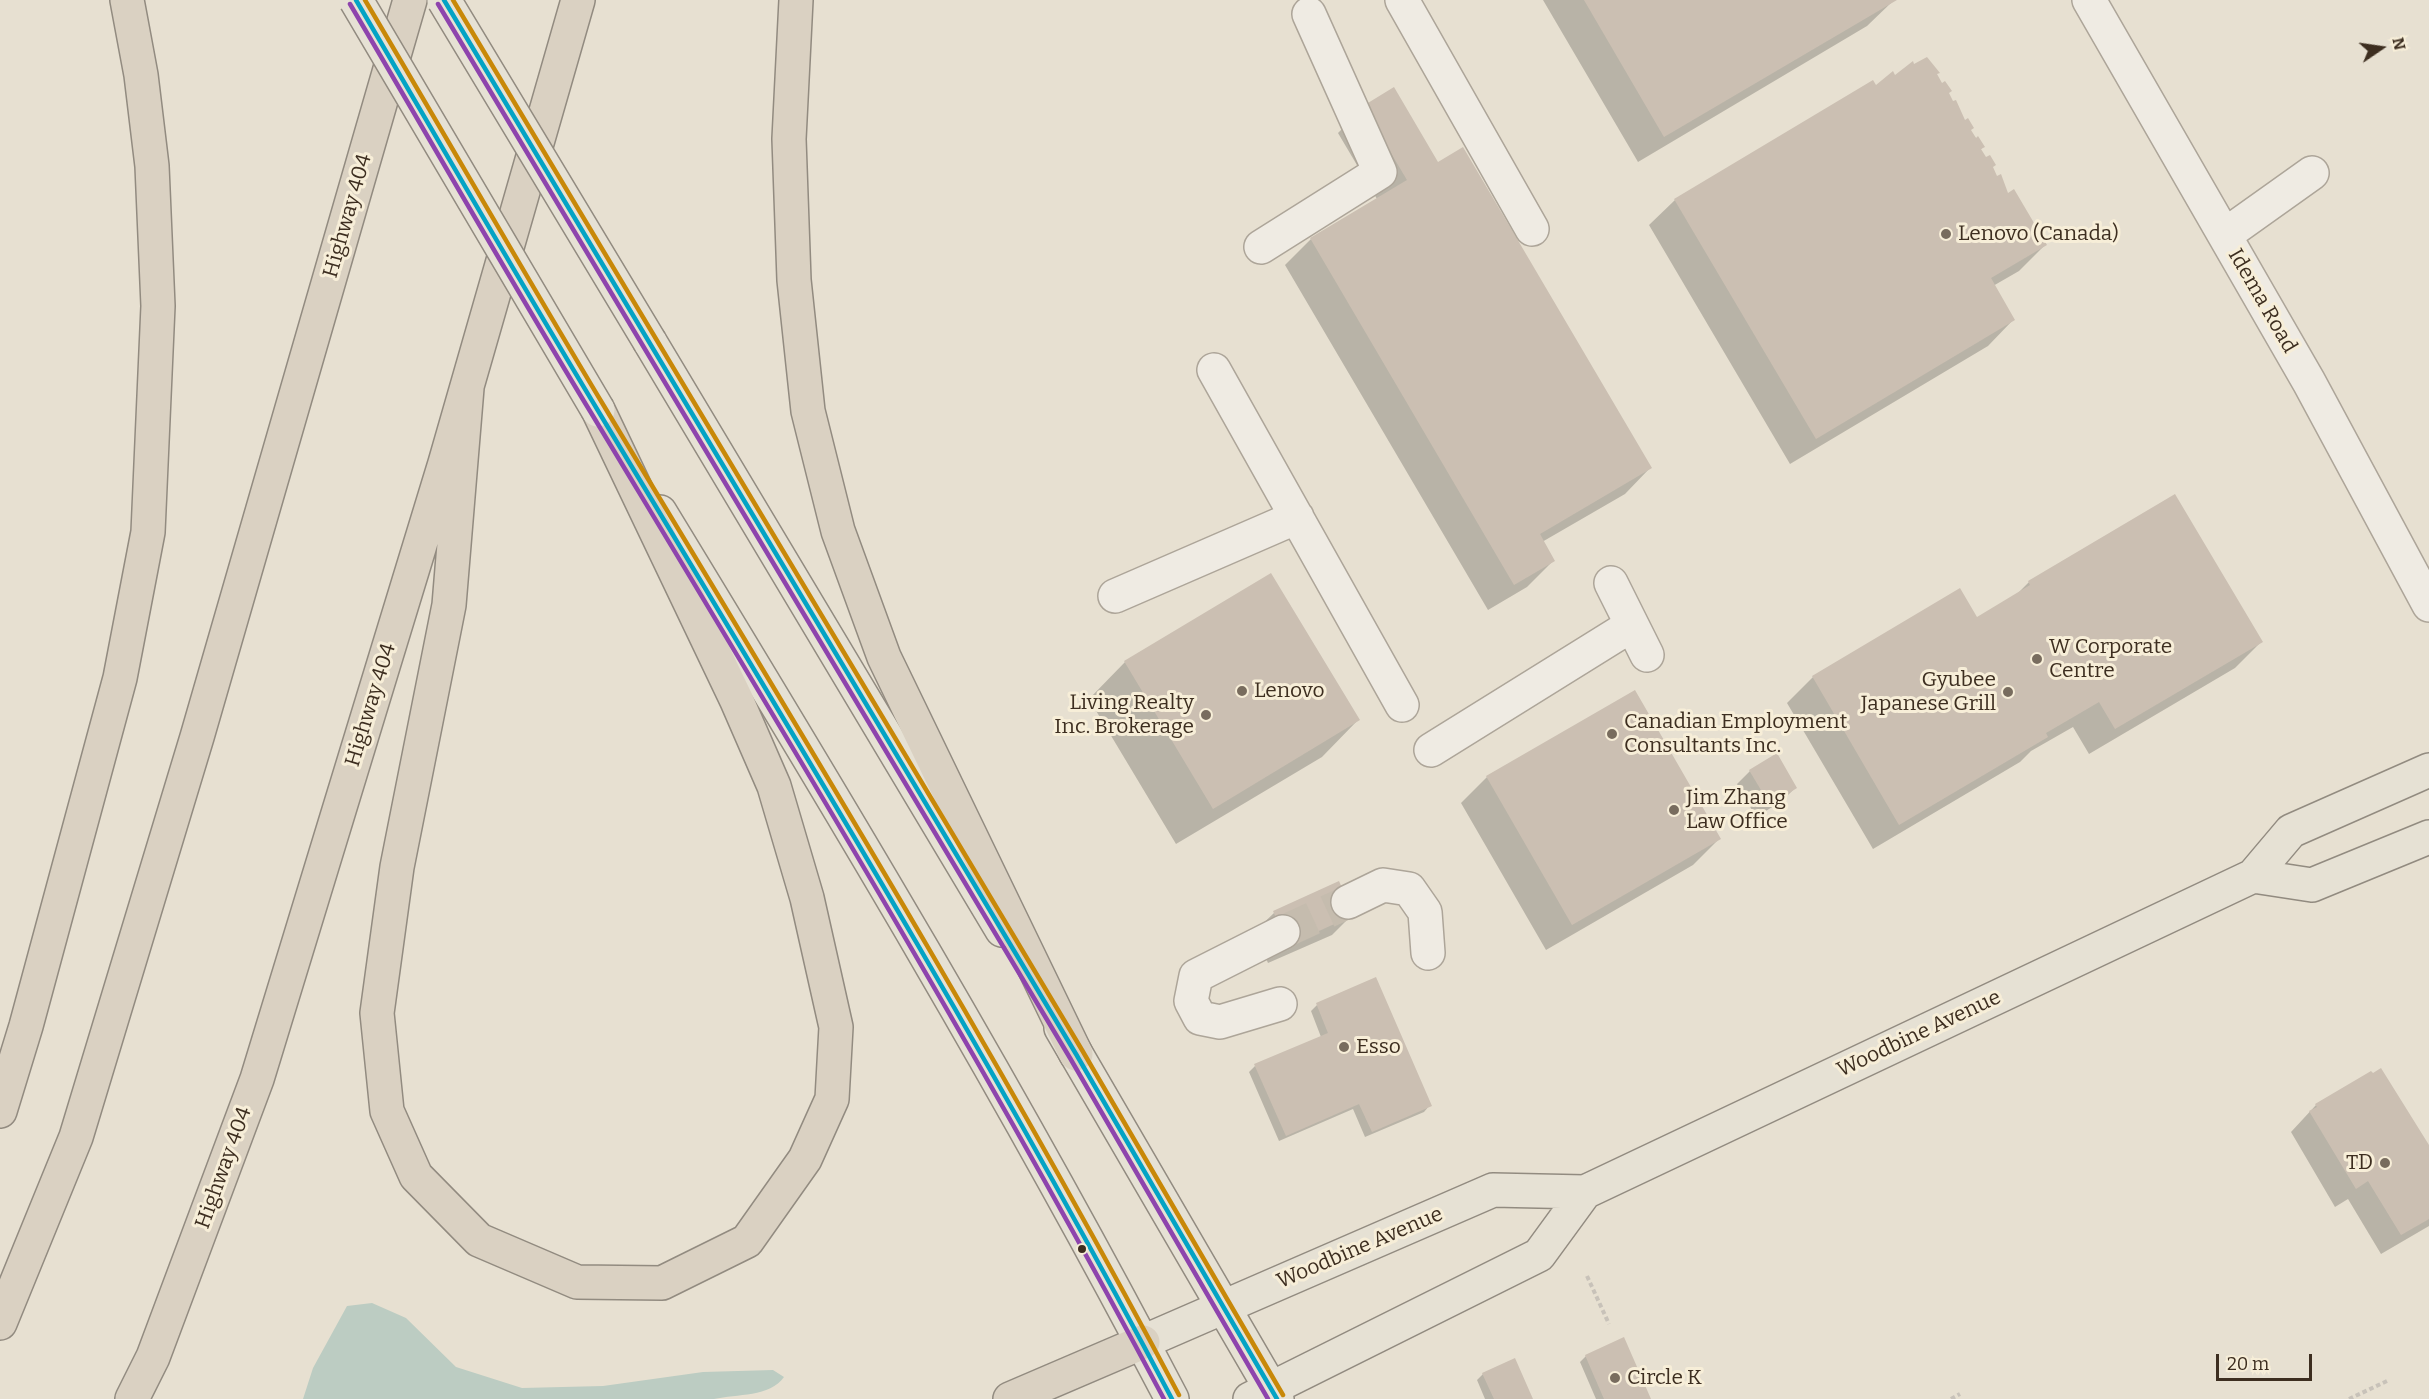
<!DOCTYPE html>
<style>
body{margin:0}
#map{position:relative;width:2429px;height:1399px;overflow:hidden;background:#e7e0d1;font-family:Bitter,serif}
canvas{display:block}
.north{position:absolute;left:2351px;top:18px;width:60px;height:60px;-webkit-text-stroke:4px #f7eed8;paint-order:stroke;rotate:77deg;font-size:16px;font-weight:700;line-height:24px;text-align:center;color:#3d2e20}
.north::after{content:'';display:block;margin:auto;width:21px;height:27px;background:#3d2e20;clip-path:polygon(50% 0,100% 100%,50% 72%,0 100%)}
.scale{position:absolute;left:2216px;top:1354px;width:96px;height:27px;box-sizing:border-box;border:3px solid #3d2e20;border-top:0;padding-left:8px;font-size:18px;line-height:21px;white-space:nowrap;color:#3d2e20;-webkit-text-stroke:4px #f7eed8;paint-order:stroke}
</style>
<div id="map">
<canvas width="2429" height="1399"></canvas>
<div class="north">N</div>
<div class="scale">20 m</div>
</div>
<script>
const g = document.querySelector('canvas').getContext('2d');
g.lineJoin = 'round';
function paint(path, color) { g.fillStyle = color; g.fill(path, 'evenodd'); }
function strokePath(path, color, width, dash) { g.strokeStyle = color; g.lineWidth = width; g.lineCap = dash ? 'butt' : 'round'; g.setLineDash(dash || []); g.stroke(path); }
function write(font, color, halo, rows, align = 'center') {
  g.font = font + ' Bitter,serif'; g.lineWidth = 6; g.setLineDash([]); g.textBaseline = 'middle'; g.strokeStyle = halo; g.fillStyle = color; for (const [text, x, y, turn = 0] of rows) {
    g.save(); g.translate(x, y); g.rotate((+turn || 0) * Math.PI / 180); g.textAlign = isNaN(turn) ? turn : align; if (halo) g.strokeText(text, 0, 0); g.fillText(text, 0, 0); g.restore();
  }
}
paint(new Path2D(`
 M372,1303L406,1318L456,1367L522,1388L603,1386L703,1372L773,1370L784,1377C770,1397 737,1394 714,1399H303L313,1368L347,1306Z`), '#bcccc2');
paint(new Path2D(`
 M1543,0H1893V1L1867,26L1638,162Z
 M1936,75L1970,131L1983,147L1980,150L2007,195L2045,245L2019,271L1993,286L2013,320L1988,346L1790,464L1649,225L1675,200L1895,77Z
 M1364,107L1437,164L1650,468L1625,494L1542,542L1553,561L1527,587L1488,610L1285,265L1311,239L1377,199L1338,133Z
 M2029,582L2261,642L2235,668L2089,754L2073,727L2031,751L2020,762L1873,849L1787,703L1813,677L1959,590L1976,619L2016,595Z
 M1125,662L1358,720L1322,757L1176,844L1089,699Z
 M1750,771L1795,788L1782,801L1756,817L1737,784Z
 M1487,777L1719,839L1693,865L1546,950L1461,803Z
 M1339,884L1352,915L1332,935L1268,963L1254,932L1274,913Z
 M1317,1005L1430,1105L1424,1112L1365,1137L1353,1109L1279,1141L1249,1072L1255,1066L1321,1037L1311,1011Z
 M2316,1105L2429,1149V1226L2381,1254L2348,1199L2335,1207L2291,1132Z
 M1586,1356L1649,1399H1596L1580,1362Z
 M1483,1374L1532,1399H1485L1477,1380Z`), '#0003');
paint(new Path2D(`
 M1584,0H1897L1664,137Z
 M1927,57L1940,73L1937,74L1942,83L1945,81L1952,91L1949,93L1953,101L1956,100L1965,120L1968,118L1974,128L1971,130L1976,138L1978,136L1985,147L1981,149L1986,157L1990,155L1996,165L1993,167L1997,176L2001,174L2008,193L2014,189L2047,245L1991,278L2015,320L1816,439L1674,199L1873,80L1876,85L1893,71L1895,75L1913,61L1914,64Z
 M1394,87L1438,162L1463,147L1652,468L1540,534L1555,561L1514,585L1310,238L1407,180L1363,106Z
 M2175,494L2263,642L2115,729L2099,702L2046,733L2048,737L1899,825L1812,676L1960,588L1977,617L2030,585L2028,581Z
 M1271,573L1360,720L1213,809L1124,661Z
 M1635,690L1721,839L1572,925L1486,776Z
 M1777,753L1797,788L1770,805L1749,770Z
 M1339,881L1354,915L1288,945L1273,911Z
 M1376,977L1432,1106L1372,1132L1359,1104L1286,1136L1254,1064L1328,1033L1316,1003Z
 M2381,1068L2429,1145V1219L2401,1235L2368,1181L2356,1189L2309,1111L2317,1107L2315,1104L2371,1071L2373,1073Z
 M1624,1337L1651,1399H1604L1591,1369L1585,1355Z
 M1515,1358L1533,1399H1494L1482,1373Z`), '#cbbfb2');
strokePath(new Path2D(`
 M1283,932L1348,902`), '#c5bcae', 33, [33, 16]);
const minor = new Path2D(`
 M1402,0L1532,229
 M2089,0L2309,382L2429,605
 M2225,235L2312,173
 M1261,247L1380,172L1309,14
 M1214,370L1402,705
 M1611,583L1632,625
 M1115,596L1297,517
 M1431,750L1632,625L1647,655
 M1348,902L1383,885L1409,889L1425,912L1428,953
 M1280,1004L1220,1022L1200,1018L1191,1001L1196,976L1283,932`);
const major = new Path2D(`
 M650,342L1002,930
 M660,512C838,804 1014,1096 1172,1399
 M2253,876L2312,885L2429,837
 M1061,1028L1277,1399
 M1143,1342L1493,1190L1585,1192L2253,876L2291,831L2429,770
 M1250,1399L1539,1255L1585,1192`);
const highway = new Path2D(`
 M796,0L789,139L794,280L808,411L838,531L884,657L1076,1054
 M467,388L449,605L397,867L377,1013L387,1111L416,1176L479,1240L577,1282L662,1283L747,1241L805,1159L832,1099L836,1027L807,898L774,786L737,701L598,410
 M0,1111L26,1026L120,678L148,532L158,306L152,166L141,75L127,0
 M0,1323L76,1137L197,737L410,0
 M132,1399L153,1357L257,1079L445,463L578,0
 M1010,1399L1143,1342`);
strokePath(minor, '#ada599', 36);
strokePath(major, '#928b80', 36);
strokePath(highway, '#928b80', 36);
strokePath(new Path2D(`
 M1587,1276L1609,1324
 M1951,1399L1960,1394
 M2349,1399L2387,1381`), '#c8c2b9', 4, [4.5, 3]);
strokePath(minor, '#efebe3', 33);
strokePath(major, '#e6e1d4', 33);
strokePath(highway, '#dad1c2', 33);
const majorBridge = new Path2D(`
 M356,0L598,410
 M444,0L650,342`);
strokePath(majorBridge, '#928b80', 36, []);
strokePath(majorBridge, '#e6e1d4', 33);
strokePath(new Path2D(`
 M356,0C437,138 517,277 600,414C796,739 994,1063 1172,1399
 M444,0L1076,1054L1277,1399`), '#03a3c5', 4.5);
strokePath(new Path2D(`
 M350,4C431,141 510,280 593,416C789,741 986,1064 1164,1399
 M438,4L1070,1058L1268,1399`), '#8e44ad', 4.5);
strokePath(new Path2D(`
 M365,0C445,135 523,271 604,406C801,733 1000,1058 1179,1395
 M453,0L1082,1050L1283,1395`), '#c88808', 4.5);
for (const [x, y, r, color] of [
 [1946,234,6,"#786c5e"],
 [2037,659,6,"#786c5e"],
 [1242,691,6,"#786c5e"],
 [2008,692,6,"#786c5e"],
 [1206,715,6,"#786c5e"],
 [1612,734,6,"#786c5e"],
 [1674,810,6,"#786c5e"],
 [1344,1047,6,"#786c5e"],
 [2385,1163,6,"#786c5e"],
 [1082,1249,5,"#3d2e20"],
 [1615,1378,6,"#786c5e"]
]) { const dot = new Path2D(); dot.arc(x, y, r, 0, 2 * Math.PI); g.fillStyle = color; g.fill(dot); strokePath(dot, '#f7eed8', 2); }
write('21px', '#3d2e20', '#f7eed8', [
 ["Highway 404",348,216,-74],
 ["Idema Road",2262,301,60],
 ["Highway 404",371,705,-73],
 ["Woodbine Avenue",1919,1034,-25],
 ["Highway 404",224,1168,-70],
 ["Woodbine Avenue",1360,1248,-23]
]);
write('21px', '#3d2e20', '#f7eed8', [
 ["Lenovo (Canada)",1958,234],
 ["W Corporate",2049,647],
 ["Centre",2049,671],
 ["Gyubee",1996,680,"right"],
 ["Japanese Grill",1996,704,"right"],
 ["Lenovo",1254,691],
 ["Living Realty",1194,703,"right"],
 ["Inc. Brokerage",1194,727,"right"],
 ["Canadian Employment",1624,722],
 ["Consultants Inc.",1624,746],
 ["Jim Zhang",1686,798],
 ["Law Office",1686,822],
 ["Esso",1356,1047],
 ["TD",2373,1163,"right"],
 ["Circle K",1627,1378]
], 'left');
</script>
